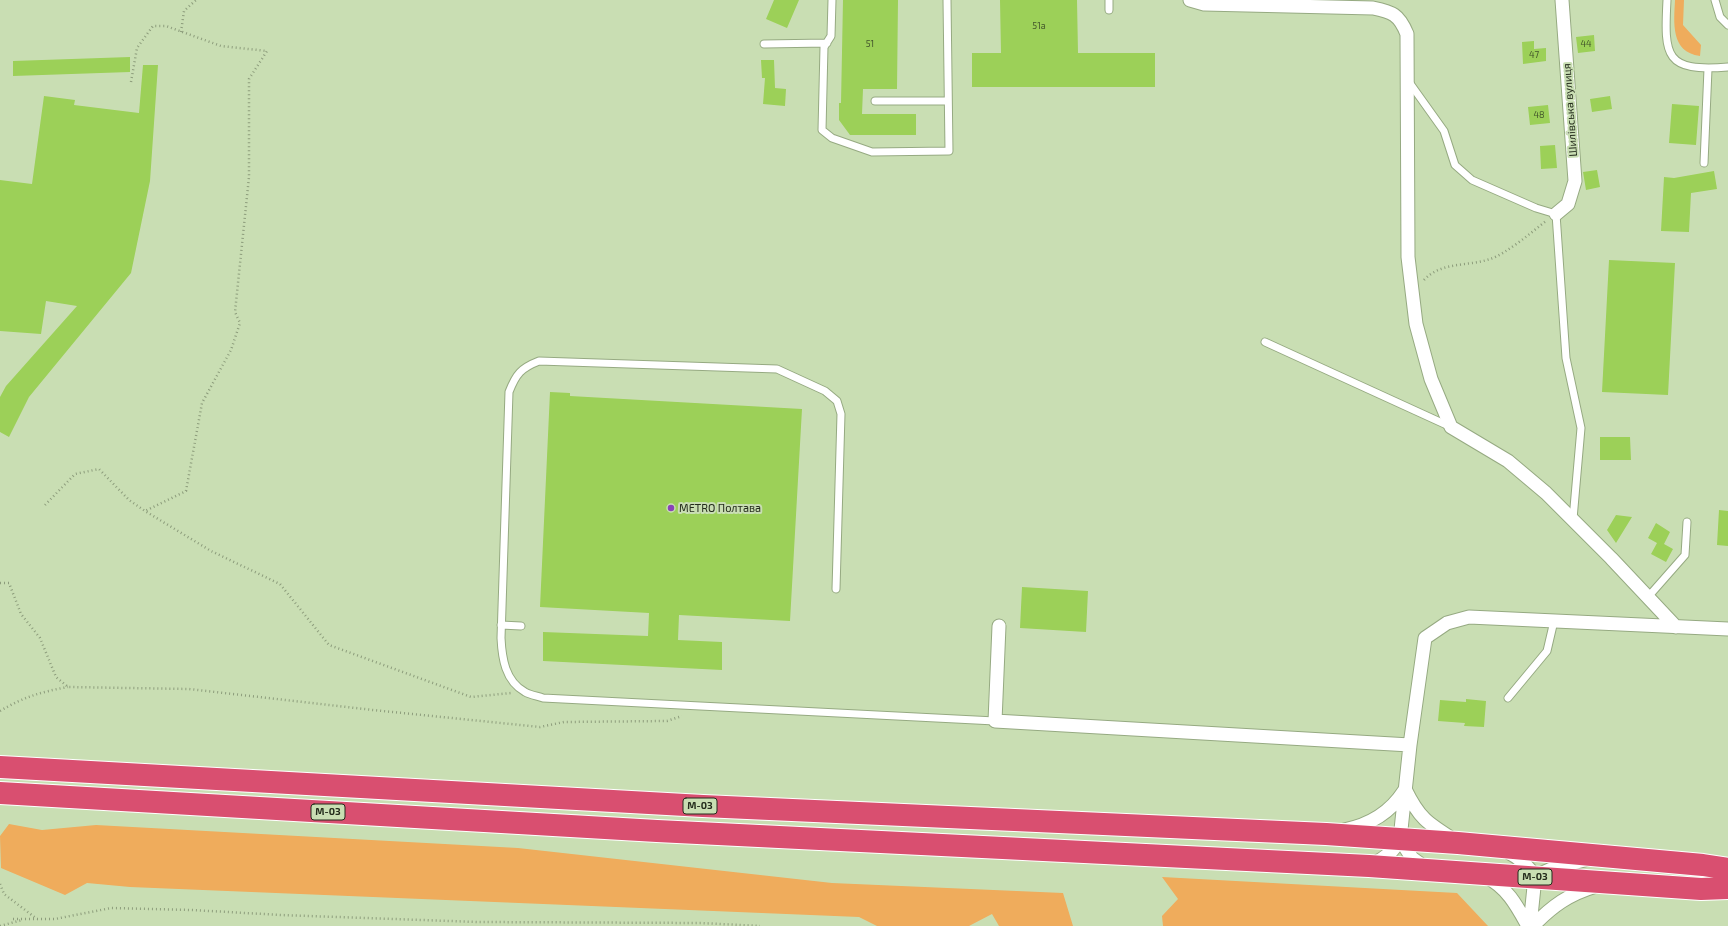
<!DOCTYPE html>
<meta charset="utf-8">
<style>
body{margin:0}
canvas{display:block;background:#c9deb3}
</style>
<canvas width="1728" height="926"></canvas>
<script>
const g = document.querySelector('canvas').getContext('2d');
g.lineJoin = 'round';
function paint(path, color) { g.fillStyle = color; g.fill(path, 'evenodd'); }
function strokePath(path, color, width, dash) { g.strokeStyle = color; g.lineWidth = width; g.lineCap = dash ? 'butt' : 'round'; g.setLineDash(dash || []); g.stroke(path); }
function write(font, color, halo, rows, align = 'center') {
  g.font = font + ' "Exo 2",sans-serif'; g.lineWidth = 4; g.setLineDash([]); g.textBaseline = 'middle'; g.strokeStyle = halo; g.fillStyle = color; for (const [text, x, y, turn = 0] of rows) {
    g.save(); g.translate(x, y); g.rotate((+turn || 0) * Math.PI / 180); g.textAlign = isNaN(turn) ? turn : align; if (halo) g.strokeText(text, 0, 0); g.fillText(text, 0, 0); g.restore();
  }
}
paint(new Path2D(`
 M1675,0H1684L1683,25L1701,45L1700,56C1670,52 1674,22 1675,0Z
 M9,824L42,830L96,825L518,848L832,883L1063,893L1073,926H999L992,914L969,926H877L859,917L130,887L87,883L65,895L1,868L0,836Z
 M1162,877L1457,893L1488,926H1163L1162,916L1178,899Z`), '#efac5c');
paint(new Path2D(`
 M774,0H799L787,28L766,19Z
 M843,0H898L897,89H863L862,114H916V135H850L839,120V103H841Z
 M1000,0H1077L1078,53H1155V87H972V53H1001Z
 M1594,35L1595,51L1578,53L1576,37Z
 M1534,41V49L1546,48V61L1523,64L1522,42Z
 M130,57V72L13,76V61Z
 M761,60H774L775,88L786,89L785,106L763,104L765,78H762Z
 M143,65H158L150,181L131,273L29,397L9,437L0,432V397L6,386L77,306L46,301L41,334L0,331V180L32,184L44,96L75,100L74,105L139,113Z
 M1610,96L1612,109L1592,112L1590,99Z
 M1672,104L1699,106L1696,145L1669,143Z
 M1548,105L1550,123L1530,125L1528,107Z
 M1555,145L1557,168L1541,169L1540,146Z
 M1597,170L1600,187L1586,190L1583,172Z
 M1714,171L1717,189L1691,193L1689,232L1661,231L1664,177L1674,178Z
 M1609,260L1675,263L1668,395L1602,392Z
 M550,392L570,393V396L802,409L790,621L679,615L678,640L722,642V670L543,661V632L648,636L649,613L540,607Z
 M1600,437H1630L1631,460H1600Z
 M1719,510L1728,511V546L1717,545Z
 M1616,515L1632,517L1616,543L1607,530Z
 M1656,523L1670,532L1664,544L1673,549L1666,562L1651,554L1657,543L1648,538Z
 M1022,587L1088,591L1086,632L1020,628Z
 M1466,699L1486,701L1484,727L1464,726L1465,723L1438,721L1440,700L1466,702Z`), '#9cd058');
const lane = new Path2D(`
 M832,0L831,36L824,47L822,130L832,138L872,152L949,151L947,0
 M1667,0C1664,57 1665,72 1728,67
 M1715,0L1720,17L1728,25
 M1109,10V0
 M764,44L827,43
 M1409,82L1444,131L1455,165L1472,180L1536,208L1556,214L1566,358L1581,428L1573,519
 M875,101H948
 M1704,163L1708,69
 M1265,342L1451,427
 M836,589L841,414L837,401L825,391L777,369L539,361C521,368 516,374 509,392L501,638C502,658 505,681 525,692C530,695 537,696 543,698L995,721
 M1648,597L1685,555L1687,522
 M501,625L521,626
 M1508,698L1547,651L1554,621`);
const street = new Path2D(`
 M1190,0L1204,4L1373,8C1392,12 1399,14 1407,34L1408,257L1416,324L1431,379L1451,427L1508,461L1546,493L1611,558L1676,627
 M1556,214L1568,204L1575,181L1562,0
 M999,626L995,721L1410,745
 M1405,789C1419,818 1427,823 1454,840
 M1344,830C1369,825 1390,813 1404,791
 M1400,839L1412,858L1426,868
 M1506,851C1518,857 1528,865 1535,877
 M1372,864C1385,859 1394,851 1400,839L1410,745L1425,638L1447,623L1469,617L1728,629
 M1540,874L1554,868L1588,859
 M1486,877C1507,887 1517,906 1528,926
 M1530,926L1535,877
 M1533,926C1552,906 1569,894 1596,886`);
const highway = new Path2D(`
 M0,767L703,806L1326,834L1458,843L1703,865L1728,869
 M0,793L657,831L1369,866L1701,889L1728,888`);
strokePath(lane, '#96aa82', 9);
strokePath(street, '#96aa82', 15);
strokePath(highway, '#fff', 24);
strokePath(new Path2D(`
 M181,32L184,11L196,0
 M131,82L137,48L153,26H166L221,46L267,51L249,79V177L235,312L240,323L231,350L202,403L186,491L145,511
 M1424,280C1442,261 1467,267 1490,259C1506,254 1532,232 1546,221
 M45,505L75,474L99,469L129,500L145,511L211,551L280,584L329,645L471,697L511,693
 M0,583H9L21,614L40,638L56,677L68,687L189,689L373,710L540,727L564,722L667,721L682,716
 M0,711C24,697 40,692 68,687
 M0,884L4,894L37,919
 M13,919H55L111,908L192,910L281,915L478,922L701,923L760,926
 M0,926L22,920`), '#8d9d7c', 2.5, [1, 3]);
strokePath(lane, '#fff', 7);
strokePath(street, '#fff', 13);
strokePath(highway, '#d94f70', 22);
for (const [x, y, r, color] of [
 [671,508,4,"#8943b7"]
]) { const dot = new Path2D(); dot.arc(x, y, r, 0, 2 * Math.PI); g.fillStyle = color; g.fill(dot); strokePath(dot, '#c9deb3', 1.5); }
write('9px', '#42552b', null, [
 ["51а",1039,26],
 ["51",870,44],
 ["44",1586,44],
 ["47",1534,55],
 ["48",1539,115]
]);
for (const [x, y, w] of [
 [700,806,34],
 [328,812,34],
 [1535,877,34]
]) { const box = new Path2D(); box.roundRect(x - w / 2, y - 8, w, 16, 3); g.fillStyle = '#c9deb3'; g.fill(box); strokePath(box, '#242c1c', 1); }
write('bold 10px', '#242c1c', null, [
 ["М-03",700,806],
 ["М-03",328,812],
 ["М-03",1535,877]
]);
write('11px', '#242c1c', '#c9deb3', [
 ["Шилівська вулиця",1570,110,-94]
]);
write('11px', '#242c1c', '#c9deb3', [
 ["METRO Полтава",679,508]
], 'left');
</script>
